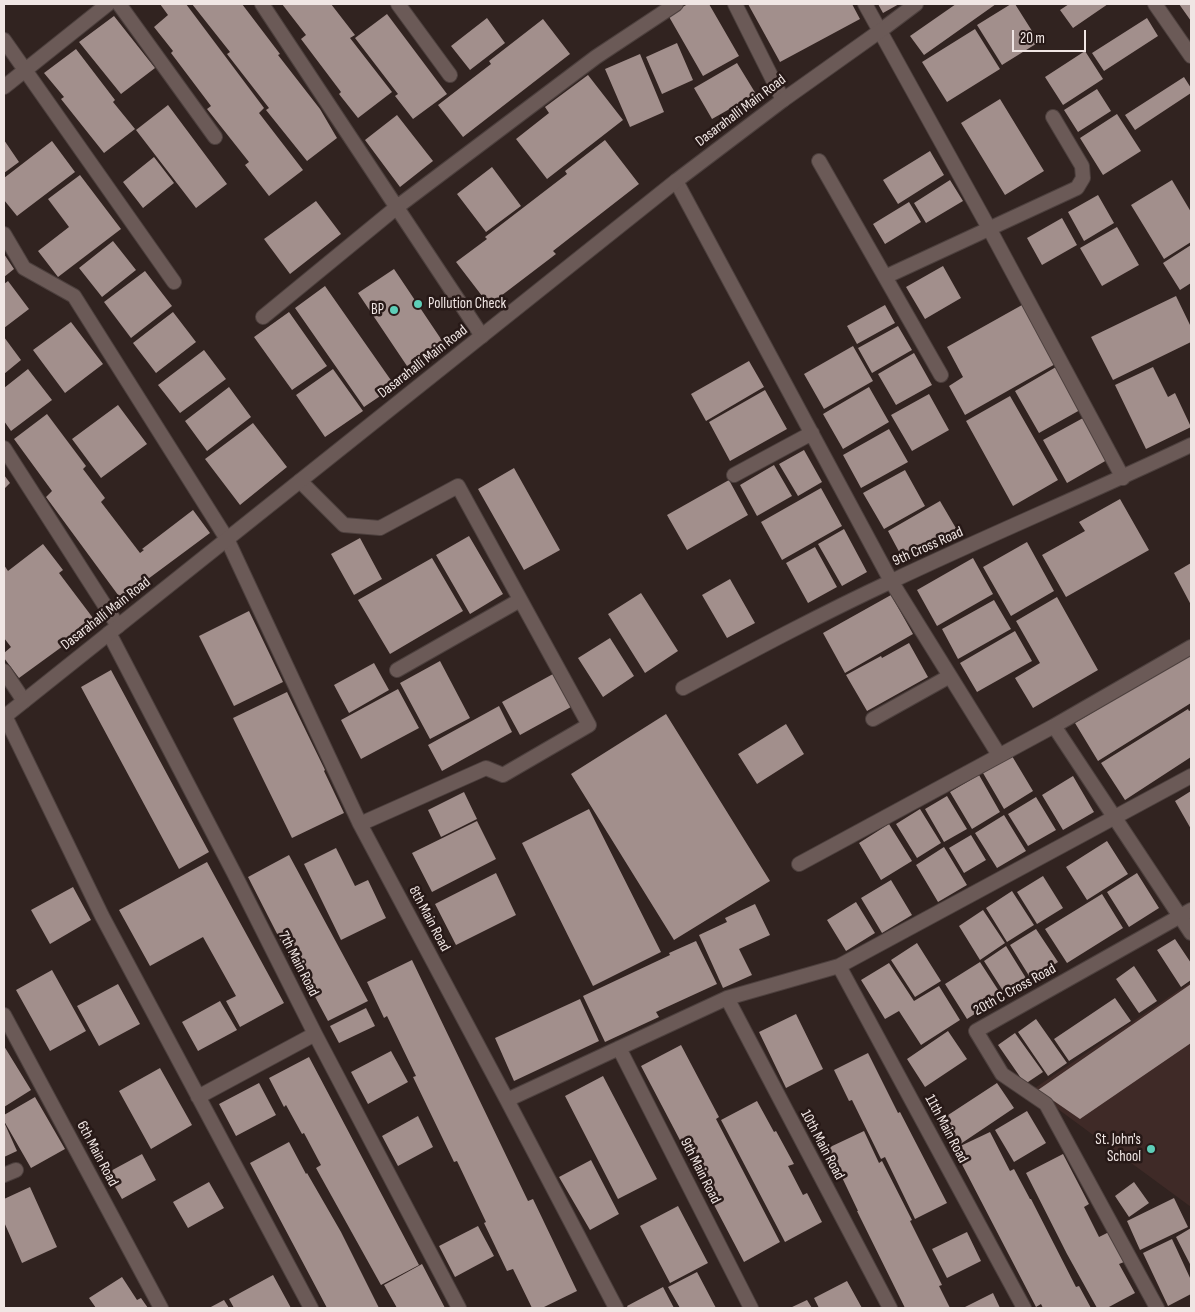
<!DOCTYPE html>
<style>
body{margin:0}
#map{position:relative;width:1195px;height:1312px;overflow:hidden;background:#312320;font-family:"Sofia Sans Condensed",sans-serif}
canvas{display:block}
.frame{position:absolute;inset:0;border:5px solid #f0e6e4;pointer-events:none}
.scale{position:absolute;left:1012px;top:30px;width:74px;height:22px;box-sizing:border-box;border:2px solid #f0e6e4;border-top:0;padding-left:6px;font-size:15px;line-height:18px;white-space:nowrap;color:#f0e6e4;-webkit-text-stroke:4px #271917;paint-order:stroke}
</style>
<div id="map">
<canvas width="1195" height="1312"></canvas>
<div class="frame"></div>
<div class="scale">20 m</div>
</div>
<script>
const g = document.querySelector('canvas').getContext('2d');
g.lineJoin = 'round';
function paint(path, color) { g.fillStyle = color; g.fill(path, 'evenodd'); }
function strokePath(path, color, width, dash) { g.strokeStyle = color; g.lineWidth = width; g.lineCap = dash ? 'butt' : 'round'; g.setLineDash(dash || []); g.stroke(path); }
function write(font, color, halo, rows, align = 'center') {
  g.font = font + ' "Sofia Sans Condensed",sans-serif'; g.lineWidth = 5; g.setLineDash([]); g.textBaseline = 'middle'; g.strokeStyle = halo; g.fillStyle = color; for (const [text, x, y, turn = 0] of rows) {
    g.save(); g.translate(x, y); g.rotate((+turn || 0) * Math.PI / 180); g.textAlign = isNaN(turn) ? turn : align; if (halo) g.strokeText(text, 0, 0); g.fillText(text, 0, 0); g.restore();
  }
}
paint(new Path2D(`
 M1191,982V1207L1032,1090Z`), '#3f2a27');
paint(new Path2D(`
 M160,4H186L264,108L259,113L303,170L269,196L245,165L249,162L207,109L211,106L171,53L173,51L154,27L168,15Z
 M192,4H242L280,54L278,55L320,109L337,138L307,161L266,110L269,108L227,54L230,52Z
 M282,4H331L355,35L350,38L392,92L358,118L339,94L341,92L301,39L306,35Z
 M688,4H709L739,56L703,76L668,15Z
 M748,4H852L860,19L780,62Z
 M878,4H899L883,13Z
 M956,4H996L924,55L910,36Z
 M1011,4H1015L1039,42L1002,65L977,25Z
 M1069,4H1108L1073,28L1060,10Z
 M1179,4H1191V21Z
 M387,14L447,94L413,119L395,96L398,94L355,38Z
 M114,16L155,68L121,94L79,42Z
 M487,18L505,43L470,70L451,46Z
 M1147,18L1158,36L1104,71L1092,53Z
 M543,19L570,54L463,137L438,105L491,64L489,61Z
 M975,29L1000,69L947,102L922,62Z
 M677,43L693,80L662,94L646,57Z
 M76,49L115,100L113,102L135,129L104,153L61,99L64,97L44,73Z
 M1085,51L1103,79L1063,105L1045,77Z
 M640,54L664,112L630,127L605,69Z
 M737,63L756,94L712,119L694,88Z
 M588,75L623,120L547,179L516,139L549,113L545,107Z
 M1184,77L1191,88V93L1135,130L1125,115Z
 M1097,89L1111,111L1078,132L1064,110Z
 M1000,99L1044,171L1005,195L961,123Z
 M168,105L227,184L196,208L136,130Z
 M1117,114L1141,151L1103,175L1080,138Z
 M397,115L433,161L400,187L365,140Z
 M4,140L19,162L4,173Z
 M605,140L639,184L553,251L556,254L489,305L456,262L487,239L485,237L567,174L565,171Z
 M52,141L75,172L17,216L4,200V178Z
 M930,151L944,175L898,204L883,180Z
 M154,157L174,183L143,208L123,182Z
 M492,167L521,206L486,232L457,194Z
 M80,175L121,229L58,277L38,251L69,227L48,199Z
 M950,180L963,201L926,223L914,203Z
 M1172,180L1191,212V242L1164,259L1131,205Z
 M1098,195L1114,223L1084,241L1068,212Z
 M316,201L341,234L290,274L264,239Z
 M909,202L921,222L885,244L873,224Z
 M1062,218L1077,245L1042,265L1027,238Z
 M1117,227L1139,265L1102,286L1080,248Z
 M113,241L136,270L102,297L79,268Z
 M1191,245V283L1180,290L1163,263Z
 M4,254L14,269L4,277Z
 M943,266L961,298L925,319L906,287Z
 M394,269L443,342L407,366L358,293Z
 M145,271L172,306L131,338L104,302Z
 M8,281L29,309L4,328V284Z
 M325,286L395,386L364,407L295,308Z
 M1176,296L1191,327V342L1113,380L1091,337Z
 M885,305L895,323L857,344L847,326Z
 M1022,305L1057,363L965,415L949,386L963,377L947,347Z
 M173,312L196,342L156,373L133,343Z
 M289,312L327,366L292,390L254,337Z
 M71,322L103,364L65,393L33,350Z
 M898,326L912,350L872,373L858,348Z
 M4,337L21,360L4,374Z
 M853,346L873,381L824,409L804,374Z
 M204,350L226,379L180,413L158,385Z
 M914,353L932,385L896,405L878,374Z
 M749,361L764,387L706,421L691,394Z
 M1056,367L1080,410L1039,433L1015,391Z
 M1153,367L1168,397L1175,393L1191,427L1146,449L1115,385Z
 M28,369L52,400L11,431L4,421V388Z
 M333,369L363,411L325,437L296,395Z
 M229,387L251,417L207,451L185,421Z
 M869,387L889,422L843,449L823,414Z
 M765,390L787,429L730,461L709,422Z
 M929,394L949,430L912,451L891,415Z
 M1010,396L1058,480L1013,506L966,421Z
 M118,405L147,444L101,478L72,439Z
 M47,414L86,466L83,469L105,498L101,502L140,553L144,550L142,549L193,510L210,533L121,599L46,497L52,491L14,439Z
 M1083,418L1107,460L1067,483L1043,440Z
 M253,423L287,467L240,505L205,459Z
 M889,429L908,462L861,488L843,455Z
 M804,450L822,482L798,496L779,464Z
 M774,465L792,496L757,516L740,485Z
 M514,468L560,550L524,570L478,489Z
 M905,470L925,506L884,529L863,493Z
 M4,475L10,483L4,489Z
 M729,480L748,515L687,550L667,515Z
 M821,488L842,526L782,560L761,522Z
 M1120,499L1149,550L1066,597L1042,555L1085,531L1079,522Z
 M940,501L957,530L904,561L888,531Z
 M844,529L867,572L842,586L818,544Z
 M469,536L503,594L470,614L436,555Z
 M360,538L382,579L354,595L331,554Z
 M1027,542L1054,591L1011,616L983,567Z
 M43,544L63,570L59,573L96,622L19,678L4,658V653L11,647L4,638V565L8,571Z
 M815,547L837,587L808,603L786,563Z
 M432,558L463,611L390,654L358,600Z
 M973,558L993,594L937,626L917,590Z
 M1191,563V605L1174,573Z
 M730,579L755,623L727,638L702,595Z
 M641,593L678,651L645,673L608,614Z
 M891,595L913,634L845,673L823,633Z
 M1057,597L1098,670L1033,708L1015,678L1040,663L1016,621Z
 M994,600L1011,629L958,659L942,629Z
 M249,611L283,682L234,706L199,636Z
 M1015,631L1032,661L977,692L960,663Z
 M610,638L634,676L603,697L578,658Z
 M909,643L928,677L867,711L846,675L881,656L882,658Z
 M1191,653V703L1098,761L1075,723Z
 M440,661L470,718L430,739L400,683Z
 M374,663L389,690L349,713L334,685Z
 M111,670L209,852L179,869L81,687Z
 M553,674L571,707L520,735L502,702Z
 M398,689L419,728L361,759L341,720Z
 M287,692L325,770L324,771L344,813L292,838L233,718Z
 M499,706L512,732L442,771L428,745Z
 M1188,709L1189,711L1191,710V757L1125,800L1101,763Z
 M666,714L770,881L674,940L571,774Z
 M786,724L804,754L757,784L738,754Z
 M1012,756L1033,791L1004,809L983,773Z
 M979,775L1000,812L972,829L950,792Z
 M1073,776L1094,812L1063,830L1042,795Z
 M1191,791V829L1175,801Z
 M464,792L477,819L441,837L428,810Z
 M947,796L967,829L944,842L925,809Z
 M1036,797L1056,830L1028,846L1008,814Z
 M589,809L661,952L593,986L522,843Z
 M920,809L941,843L917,858L896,824Z
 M1004,815L1026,851L997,868L975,833Z
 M477,821L496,859L432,892L412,853Z
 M889,824L912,861L881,880L859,843Z
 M971,835L986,860L964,873L949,848Z
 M1107,841L1128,874L1087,900L1066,867Z
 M944,847L967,885L938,902L916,865Z
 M336,848L355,886L368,880L386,918L341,940L304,864Z
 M289,855L368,1001L328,1021L297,963L293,965L248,877Z
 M207,862L284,1003L240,1027L226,1001L236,996L203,937L150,966L119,910Z
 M496,873L516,915L456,945L435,904Z
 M1137,873L1159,908L1129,927L1107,892Z
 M1043,876L1063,908L1037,924L1017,892Z
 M891,880L912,915L882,933L861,898Z
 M73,887L91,920L50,944L31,910Z
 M1012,891L1034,925L1007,942L986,908Z
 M1102,894L1123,928L1067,963L1045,929Z
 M856,902L875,933L846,951L827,920Z
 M755,904L770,935L739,949L752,975L723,988L699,935L727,922L725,918Z
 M983,910L1005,943L980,960L959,926Z
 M1036,929L1058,962L1031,979L1010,945Z
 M1175,939L1191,963V980L1181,987L1157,950Z
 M696,941L717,984L656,1012L659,1017L605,1042L583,996L670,955L669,953Z
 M917,943L941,981L915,997L891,960Z
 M1006,946L1029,983L1007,997L984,961Z
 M412,960L528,1201L533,1199L577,1291L542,1308H532L513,1269L507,1271L484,1223L486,1222L457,1161L454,1162L413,1077L416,1076L387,1016L384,1018L367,982Z
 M980,962L1002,996L967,1019L945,984Z
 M889,963L914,1001L939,986L960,1020L921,1045L899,1011L885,1019L861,980Z
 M1134,966L1157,1001L1139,1013L1116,979Z
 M52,970L86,1031L50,1051L16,990Z
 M118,984L140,1024L99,1046L77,1006Z
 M1191,984V1043L1080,1119L1038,1090Z
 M1115,998L1131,1021L1069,1061L1054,1039Z
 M580,999L599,1041L514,1081L495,1038Z
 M220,1001L237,1030L198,1051L182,1022Z
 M366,1008L375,1026L339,1043L330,1026Z
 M796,1014L823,1069L786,1088L759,1032Z
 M1036,1019L1067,1063L1048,1076L1018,1032Z
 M948,1031L967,1059L925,1087L907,1059Z
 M1015,1033L1043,1072L1025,1084L998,1045Z
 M681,1045L719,1117L716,1119L780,1242L744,1262L641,1066Z
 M4,1046L31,1090L4,1107Z
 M391,1051L408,1082L368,1104L351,1072Z
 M868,1053L898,1113L900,1112L947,1203L915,1219L885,1157L881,1159L852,1100L849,1101L834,1070Z
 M309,1057L419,1265L381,1285L316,1168L321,1165L304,1133L302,1134L286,1105L284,1107L269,1078Z
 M160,1068L192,1125L151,1149L119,1091Z
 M603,1076L657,1179L618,1199L565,1096Z
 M259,1083L276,1115L236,1136L219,1104Z
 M997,1083L1014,1108L959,1145L942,1119Z
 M35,1097L65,1149L31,1168L4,1121V1115Z
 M757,1101L774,1132L776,1131L794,1164L788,1166L803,1195L807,1193L822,1222L785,1242L721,1120Z
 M1027,1111L1046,1143L1014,1162L995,1130Z
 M418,1116L433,1147L398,1166L382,1136Z
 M4,1122L17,1151L4,1157Z
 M864,1131L879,1163L882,1161L912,1220L910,1221L942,1285L939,1286L950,1308H905L857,1211H858L828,1148Z
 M990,1132L1010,1171L1014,1169L1030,1199H1031L1076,1287L1079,1286L1091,1308H1043L1041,1304L1036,1307L954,1149Z
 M289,1142L306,1174L307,1173L341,1232L379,1308H327L250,1163Z
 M142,1154L156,1180L122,1199L107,1173Z
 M1063,1154L1089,1204L1084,1207L1099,1237L1109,1232L1124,1262L1119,1264L1135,1293L1107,1308H1097L1067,1254L1026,1173Z
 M591,1160L619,1214L590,1230L559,1177Z
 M209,1182L224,1208L188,1228L173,1202Z
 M1134,1182L1149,1203L1129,1217L1115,1196Z
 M30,1187L57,1247L22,1263L4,1222V1199Z
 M1174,1198L1188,1227L1140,1250L1127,1221Z
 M678,1206L708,1263L670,1283L640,1226Z
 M478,1226L494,1256L455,1277L439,1246Z
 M1191,1228V1266L1176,1237Z
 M967,1232L981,1261L947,1278L932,1249Z
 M1172,1239L1191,1280V1294L1168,1306L1143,1253Z
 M422,1264L445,1308H397L384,1285Z
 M697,1272L716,1308H680L668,1287Z
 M273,1275L291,1308H234L229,1299Z
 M122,1277L137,1300L141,1298L148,1308H96L89,1298Z
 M847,1281L862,1308H819L814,1298Z
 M663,1287L674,1308H628L627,1306Z
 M993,1293L1000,1308H963Z
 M224,1300L229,1308H209Z
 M807,1300L812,1308H790Z`), '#a28f8c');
const minor = new Path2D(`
 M119,4L215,137
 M262,4L482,336
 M398,4L450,75
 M735,4L783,100
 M865,4L990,230L1123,478
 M1155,4L1191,56
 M4,40L174,282
 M4,87L108,4
 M819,161L941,375
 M676,181L891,581L999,755
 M4,234L24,268L74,296L227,539L360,824L507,1100L616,1308
 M885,277L1077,188L1083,178L1082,166L1053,117
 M263,317L397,207L596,57L676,4
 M4,448L118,626
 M734,475L812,433
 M300,481L344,525L380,528L458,486L589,725L503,775L486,768L360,824
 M109,633L234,873L315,1034L459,1308
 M397,670L520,600
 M4,671L24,701
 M683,688C752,651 821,614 892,581C991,534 1092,492 1191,445
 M5,716L102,916L311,1308
 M873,719L950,676
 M1054,726L1191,933
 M799,864L1054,726L1191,647
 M839,966L1024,1308
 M727,998L890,1308
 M4,1015L161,1308
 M619,1048L751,1308
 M198,1097L315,1034
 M507,1100L727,998L839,966L1191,776
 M4,1175L16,1170
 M1157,1308L1046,1104L1002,1074L976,1031L1191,910`);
const tertiary = new Path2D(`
 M4,717L676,181L783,100L880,31L916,4`);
strokePath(minor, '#4d403e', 16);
strokePath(tertiary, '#4d403e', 16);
strokePath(minor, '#6b5a57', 14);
strokePath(tertiary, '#6b5a57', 14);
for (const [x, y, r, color] of [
 [418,304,5,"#5eceb8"],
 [394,310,5,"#5eceb8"],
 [1151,1149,5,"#5eceb8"]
]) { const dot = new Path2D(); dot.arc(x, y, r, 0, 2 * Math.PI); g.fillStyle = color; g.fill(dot); strokePath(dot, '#271917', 2); }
write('15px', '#f0e6e4', '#271917', [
 ["Dasarahalli Main Road",741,111,-37],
 ["Dasarahalli Main Road",423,362,-38],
 ["9th Cross Road",928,547,-24],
 ["Dasarahalli Main Road",106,614,-38],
 ["8th Main Road",429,919,62],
 ["7th Main Road",298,964,63],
 ["20th C Cross Road",1015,990,-29],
 ["11th Main Road",946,1129,62],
 ["10th Main Road",822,1145,62],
 ["6th Main Road",97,1154,62],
 ["9th Main Road",700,1171,63]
]);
write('15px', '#f0e6e4', '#271917', [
 ["Pollution Check",428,304,"left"],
 ["BP",384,310],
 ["St. John's",1141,1140],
 ["School",1141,1157]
], 'right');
</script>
